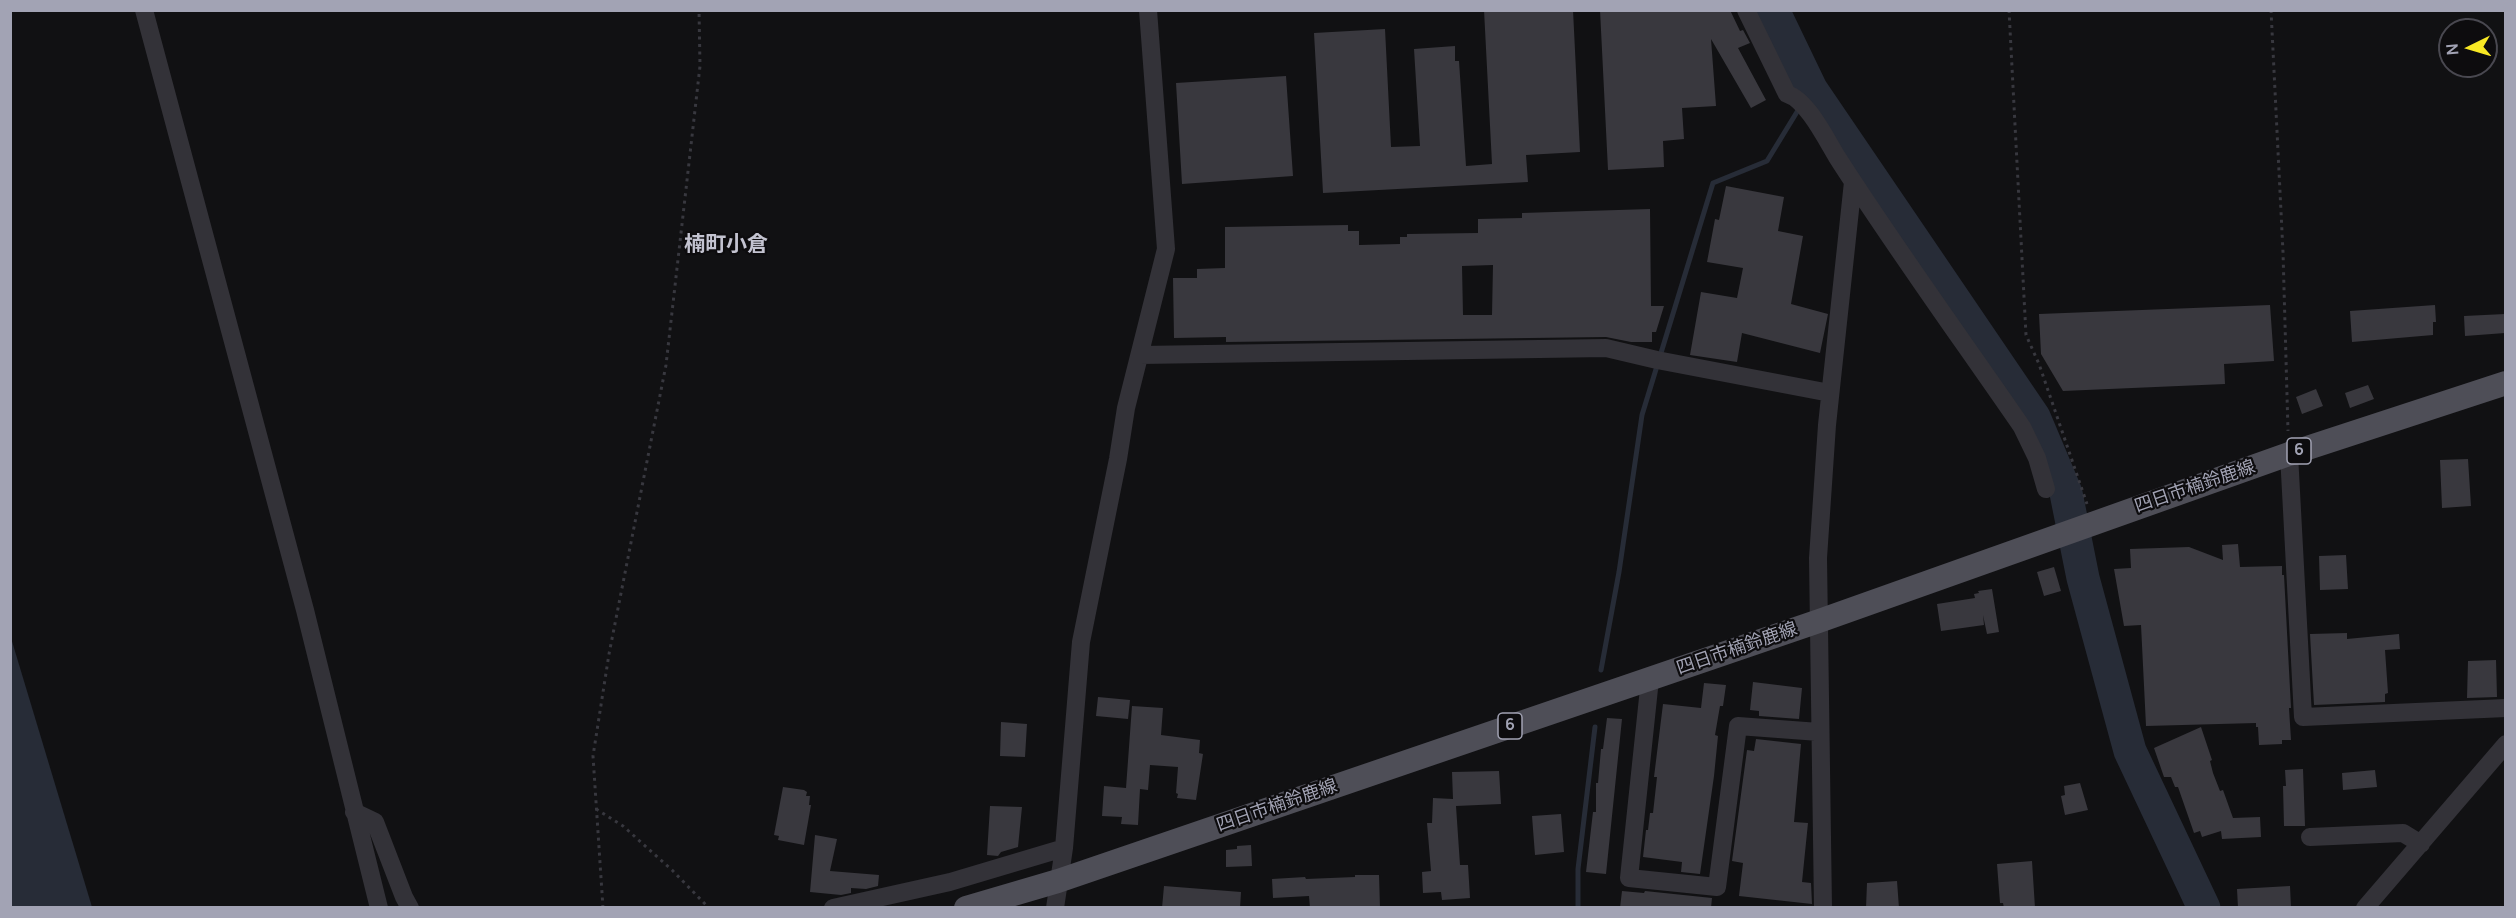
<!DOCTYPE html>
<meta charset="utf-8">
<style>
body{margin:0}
#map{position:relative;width:2516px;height:918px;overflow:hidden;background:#111113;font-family:Manrope,sans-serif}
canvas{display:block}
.frame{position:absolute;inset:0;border:12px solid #a2a3b4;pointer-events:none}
.north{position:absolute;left:2438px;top:18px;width:60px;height:60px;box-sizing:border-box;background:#0d0c0e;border:2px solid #494850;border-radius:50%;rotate:265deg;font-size:16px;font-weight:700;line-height:24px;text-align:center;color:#a2a3b4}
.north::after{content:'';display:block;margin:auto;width:21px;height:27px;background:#f8e824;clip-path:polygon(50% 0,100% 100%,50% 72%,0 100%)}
</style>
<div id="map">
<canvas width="2516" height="918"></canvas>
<div class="frame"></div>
<div class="north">N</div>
</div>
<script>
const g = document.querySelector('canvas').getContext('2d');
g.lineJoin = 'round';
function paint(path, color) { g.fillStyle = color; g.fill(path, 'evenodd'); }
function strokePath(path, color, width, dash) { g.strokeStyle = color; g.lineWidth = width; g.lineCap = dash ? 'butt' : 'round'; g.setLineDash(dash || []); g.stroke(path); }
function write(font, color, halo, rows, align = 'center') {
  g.font = font + ' Manrope,"Noto Sans JP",sans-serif'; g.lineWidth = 4.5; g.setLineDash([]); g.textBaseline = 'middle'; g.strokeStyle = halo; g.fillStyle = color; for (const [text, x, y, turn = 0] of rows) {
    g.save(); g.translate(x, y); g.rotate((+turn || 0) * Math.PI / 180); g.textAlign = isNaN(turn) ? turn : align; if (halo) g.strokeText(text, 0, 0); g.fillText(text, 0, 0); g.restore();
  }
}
paint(new Path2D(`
 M10,638H11L92,907H11Z`), '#272c37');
strokePath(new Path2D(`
 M1601,670L1619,572L1642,415L1713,183L1767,161L1811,89
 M1578,908V869L1595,727`), '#272c37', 5);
strokePath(new Path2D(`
 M1773,10L1811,89L2034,417L2066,493L2083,578L2130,751L2204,908`), '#272c37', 33);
paint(new Path2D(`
 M1484,10H1573L1580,152L1526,155L1528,182L1323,193L1314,33L1385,29L1391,147L1420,146L1414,49L1455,46V61H1459L1466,166L1492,164Z
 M1600,10H1730L1740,31L1743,30L1750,43L1738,48L1766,100L1751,108L1711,39L1716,106L1682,108L1684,139L1663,141L1664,167L1608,170Z
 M1286,76L1293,176L1182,184L1176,83Z
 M1726,186L1784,197L1778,231L1803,236L1791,304L1828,314L1820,353L1742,333L1737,362L1690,355L1701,292L1737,298L1743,268L1707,262L1715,219L1719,220Z
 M1650,209L1651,306H1664L1656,332H1652V342H1631L1606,337L1226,342V337L1174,338L1173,278H1197V269L1225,268V227L1348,225V231H1359V245L1400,244V237H1407V234L1478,233V219L1522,218V213ZM1493,265L1492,315H1463L1462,266Z
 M2270,305L2274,361L2224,364L2225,384L2063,391L2041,354L2039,314Z
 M2435,305L2436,322H2433V335L2352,342L2350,311Z
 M2505,314V333L2465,336L2464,316Z
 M2368,385L2374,399L2350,408L2345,393Z
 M2316,389L2323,406L2302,414L2296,397Z
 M2468,459L2471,506L2442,508L2440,460Z
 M2238,544L2240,567L2282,566V575H2284L2291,708H2289L2291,740H2282V744L2259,745L2258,727H2256V723L2146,726L2141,625L2124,626L2114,569L2131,568L2130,549L2189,547L2223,560L2222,545Z
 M2346,555L2348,589L2320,590L2319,556Z
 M2054,567L2061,591L2044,596L2037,572Z
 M1992,589L1999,632L1987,634L1983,615L1984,625L1941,631L1937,604L1975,598L1974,594L1979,593L1978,591Z
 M2347,633V639L2399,634L2400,649L2385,650L2388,693L2385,694V702L2314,705L2310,634Z
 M2496,660L2497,697L2467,698L2468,661Z
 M1753,682L1802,688L1799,719L1759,716V711L1750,710Z
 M1704,683L1726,685L1723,706H1720L1715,735L1718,736L1714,776L1700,874L1681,872L1682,862L1643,857L1646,830H1648L1650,813H1653L1657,777H1654L1663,704L1701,708Z
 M1098,697L1130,700L1128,719L1096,716Z
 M1132,706L1163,708L1161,735L1200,740L1199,753L1203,754L1196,800L1177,798L1178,794L1176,793L1178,767L1150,765L1148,790L1140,789L1138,825L1121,824L1122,817L1102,816L1104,786L1126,788Z
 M1607,718L1622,719L1606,874L1586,872L1593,812H1596V783H1598L1601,749H1603Z
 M1001,722L1027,724L1025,757L1000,756Z
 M2201,727L2212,760L2210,761L2213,773L2220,791L2223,790L2233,818L2260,817L2261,837L2222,839L2221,831L2202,837L2200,831L2194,833L2178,787H2175L2171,777H2164L2154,748Z
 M1756,739L1801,744L1794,822L1808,823L1802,882L1811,883L1812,904L1739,896L1743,863L1732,861L1747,750L1754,751Z
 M2303,769L2305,826H2284L2283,786H2286L2285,770Z
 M2375,770L2377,787L2343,790L2342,773Z
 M1499,771L1501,804L1456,806L1460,865H1468L1470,898L1442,900L1441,892L1423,893L1422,872L1431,871L1427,823H1432L1433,798L1453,799L1452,772Z
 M2080,783L2088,810L2065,815L2061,796L2065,795L2064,786Z
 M783,787L804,790L807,792L806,796H810L809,805H811L804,845L778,840L779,836L774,835Z
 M990,806L1022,807L1018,847L1001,852L998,856L987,855Z
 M1561,814L1564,852L1535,855L1532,816Z
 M815,835L837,839L830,871L879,875L878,886L866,889L851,888V893L841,895L810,892Z
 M1251,845L1252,866L1226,867V850L1237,849V846Z
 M2032,861L2035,908H2004L2003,903H2000L1997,864Z
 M1355,875H1379L1380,908H1310L1309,896L1273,898L1272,879L1305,877L1306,879L1355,877Z
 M1897,881L1899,908H1866L1867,883Z
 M1164,886L1241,892L1240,908H1162Z
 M2290,886L2291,908H2238L2237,889Z
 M1622,891L1644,893L1645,891L1712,898L1711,908H1620Z`), '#39383e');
strokePath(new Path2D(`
 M2009,10L2026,335L2039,364L2087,504
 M2271,10L2283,252L2288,431
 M596,809L623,826L672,870L709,908
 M603,908L593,756L609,654L666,365L700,66L699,10`), '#38383f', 3, [3, 4.5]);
strokePath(new Path2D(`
 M144,10L305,610L379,908
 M1746,10L1787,94C1807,100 1826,139 1837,157C1896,249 1960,337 2022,427L2037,458L2046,489
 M1140,355L1606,348L1657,360L1830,393
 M2289,454L2303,717L2506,708
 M1650,679L1629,878L1717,887L1738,726L1819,732
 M354,812L375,822L404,897L410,908
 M2310,837L2403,833L2421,844
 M833,908L950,882L1064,848
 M1055,908L1064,848L1081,642L1118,459L1126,408L1166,249L1148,10
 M1823,908L1818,558L1827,425L1853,182
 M2365,908L2506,744`), '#333238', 18);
strokePath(new Path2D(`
 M966,908L1058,881L1819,621L2289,454L2506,383`), '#4e4e57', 24);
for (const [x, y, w] of [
 [2299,451,24],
 [1510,726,24]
]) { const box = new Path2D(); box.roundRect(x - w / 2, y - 13, w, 26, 4.5); g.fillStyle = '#0d0c0e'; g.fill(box); strokePath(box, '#a2a3b4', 1.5); }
write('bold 16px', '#a2a3b4', null, [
 ["6",2299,451],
 ["6",1510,726]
]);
write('18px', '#a2a3b4', '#0d0c0e', [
 ["四日市楠鈴鹿線",2195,487,-19],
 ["四日市楠鈴鹿線",1737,649,-19],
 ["四日市楠鈴鹿線",1277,806,-19]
]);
write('bold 21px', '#c3c3d0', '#0d0c0e', [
 ["楠町小倉",726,245]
]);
</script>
